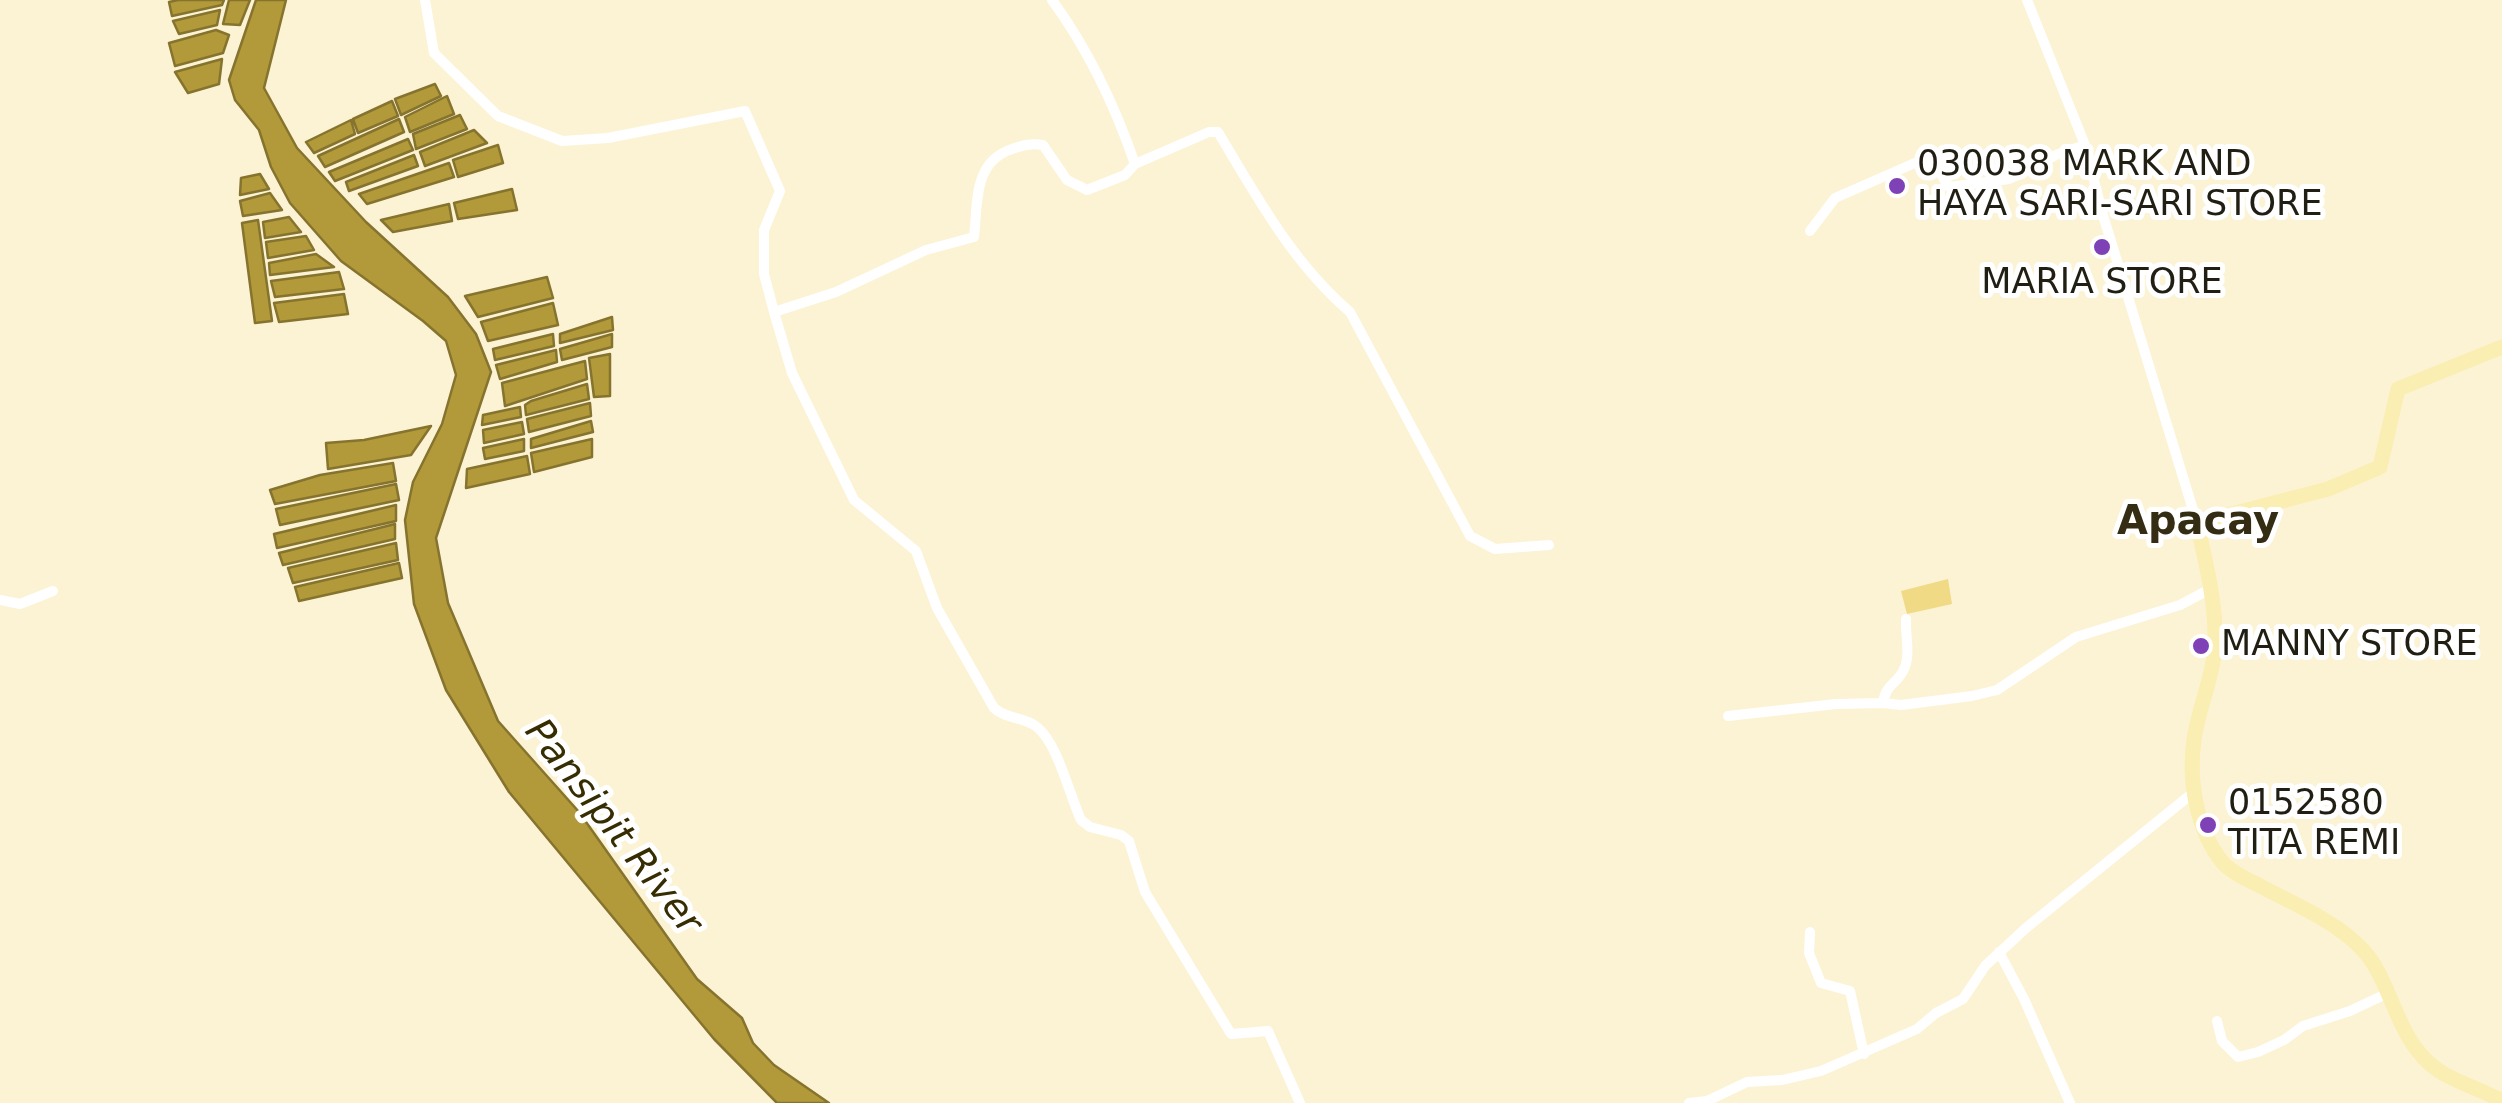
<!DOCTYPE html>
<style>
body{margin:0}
canvas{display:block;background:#fbf3d4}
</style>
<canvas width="2502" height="1103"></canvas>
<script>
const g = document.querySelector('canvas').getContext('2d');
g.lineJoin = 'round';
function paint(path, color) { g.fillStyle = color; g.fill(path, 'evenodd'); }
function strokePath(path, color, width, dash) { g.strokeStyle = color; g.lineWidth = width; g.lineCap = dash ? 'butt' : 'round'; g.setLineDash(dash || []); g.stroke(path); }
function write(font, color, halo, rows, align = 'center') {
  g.font = font + ' "DejaVu Sans",sans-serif'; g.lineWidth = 10; g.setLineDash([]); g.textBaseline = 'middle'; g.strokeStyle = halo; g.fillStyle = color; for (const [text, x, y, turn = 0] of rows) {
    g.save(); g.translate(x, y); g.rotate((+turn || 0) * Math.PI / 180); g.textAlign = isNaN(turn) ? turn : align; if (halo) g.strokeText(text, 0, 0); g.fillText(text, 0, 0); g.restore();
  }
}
paint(new Path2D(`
 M1948,579L1952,604L1907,614L1901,591Z`), '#f1da85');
const water = new Path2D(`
 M178,0H224L222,5L172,16L169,2Z
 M229,0H250L240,25L223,24Z
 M256,0H286L264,88L297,148L366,222L448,297L476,334L491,372L436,538L448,603L498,721L579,812L697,979L742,1018L753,1043L774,1065L829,1103H777L714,1039L509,792L446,690L414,604L405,520L413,482L442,424L456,375L446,341L423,321L341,261L290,203L271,167L259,130L235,100L229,80Z
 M220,10L217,25L179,34L173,21Z
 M216,30L229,35L223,53L175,66L169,43Z
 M222,59L219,84L188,93L175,72Z
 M435,84L441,96L401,115L395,99Z
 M447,96L454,114L410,132L405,117Z
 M392,101L398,116L358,133L353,119Z
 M460,115L467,129L416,149L413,134Z
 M399,119L404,132L325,167L318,156Z
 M351,120L355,134L314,153L306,142Z
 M474,130L487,143L425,166L420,152Z
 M408,139L413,150L335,181L329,172Z
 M498,145L503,163L458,177L453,160Z
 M414,155L418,166L349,191L346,182Z
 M449,163L454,177L367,204L359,194Z
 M260,174L269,189L240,195L241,178Z
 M512,189L517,210L458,219L454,203Z
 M270,193L282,210L243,216L240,201Z
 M449,204L452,221L393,232L381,220Z
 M289,217L301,232L265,238L263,222Z
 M258,220L272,321L255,323L242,223Z
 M306,236L314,250L268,258L266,242Z
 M316,254L334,267L270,275L269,263Z
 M339,272L344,289L275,297L271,281Z
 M547,277L553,298L478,317L465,296Z
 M344,294L348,314L279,322L274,303Z
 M553,303L558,325L488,341L481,322Z
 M612,317L613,330L560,343V334Z
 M553,334L554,346L495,360L493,349Z
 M612,334V347L562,360L560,349Z
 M556,350L557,362L500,379L496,365Z
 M610,354V396L594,397L589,358Z
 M585,361L587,379L505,406L502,383Z
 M587,384L589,399L526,415L525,405L531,401Z
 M590,403L591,416L529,432L527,419Z
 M520,407L521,417L482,425L483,415Z
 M591,421L593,432L531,448V439Z
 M522,422L524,434L484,443L483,430Z
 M431,426L411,455L328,469L326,443L364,440Z
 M524,439V451L485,459L483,448Z
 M592,439V457L534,472L531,453Z
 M527,456L530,474L466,488L467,469Z
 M393,463L396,481L275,504L270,490L320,475Z
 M396,484L399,500L280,525L276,509Z
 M396,505V521L277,548L274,534Z
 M395,524V539L283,565L279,553Z
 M396,543L398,560L293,583L288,568Z
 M399,563L402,578L299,601L295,587Z`);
paint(water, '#b2993a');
strokePath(water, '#86742e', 2.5);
strokePath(new Path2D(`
 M425,0L434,53L498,116L562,141L608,138L745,111L780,191L764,230V274L774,312
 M1052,0C1088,49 1115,106 1135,164L1125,175L1087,190L1067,180L1043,145C1031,143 1024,145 1012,149C973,162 978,202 974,237L926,250L836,292L774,312L792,373L854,500L916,551L937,608L994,708C1007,720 1024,716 1037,727C1058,744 1069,794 1081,820L1090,827L1121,835L1129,841L1145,892L1231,1034L1268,1031L1300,1103
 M2027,0L2085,145
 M1135,164L1209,132H1218C1257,197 1292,262 1350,312L1470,536L1495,549L1549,545
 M1810,231L1835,198L1924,159L1936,166L1949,187L2009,179L2058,154L2085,145L2102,212L2197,523
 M0,600L20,604L53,591
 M1906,619C1905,634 1911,655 1904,669C1897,685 1886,683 1883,703L1901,705L1972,696L1997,690L2076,637L2180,605L2212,588
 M1728,716L1836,704L1883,703
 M1810,932L1809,953L1821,983L1850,991L1864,1054
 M1999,952L2024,999L2070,1103
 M2217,1021L2222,1041L2238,1057L2258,1052L2284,1040L2303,1026L2350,1011L2386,994
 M1689,1103L1707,1101L1747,1082L1782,1080L1821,1071L1917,1029L1936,1013L1963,999L1985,966L2026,928L2194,792`), '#fff', 10);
strokePath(new Path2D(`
 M2502,347L2398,389L2380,467L2328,489L2197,523C2205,560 2215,597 2215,636C2216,672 2199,704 2194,740C2188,781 2197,831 2223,863C2232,873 2249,880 2262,887C2294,904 2333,920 2359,946C2389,974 2393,1025 2423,1057C2443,1080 2476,1086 2502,1101`), '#faeeb3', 15);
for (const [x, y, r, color] of [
 [1897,186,10,"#7e41b6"],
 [2102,247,10,"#7e41b6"],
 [2201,646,10,"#7e41b6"],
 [2208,825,10,"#7e41b6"]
]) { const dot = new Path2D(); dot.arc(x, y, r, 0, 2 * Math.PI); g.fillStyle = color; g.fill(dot); strokePath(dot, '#fff', 4); }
write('35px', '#211e13', '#fff', [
 ["030038 MARK AND",1917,166],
 ["HAYA SARI-SARI STORE",1917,206],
 ["MARIA STORE",2102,284,"center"],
 ["MANNY STORE",2221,646],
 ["0152580",2228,805],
 ["TITA REMI",2228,845]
], 'left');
write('italic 38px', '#372d02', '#fff', [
 ["Pansipit River",612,828,52]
]);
write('bold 40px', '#342d14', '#fff', [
 ["Apacay",2198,524]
]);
</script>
